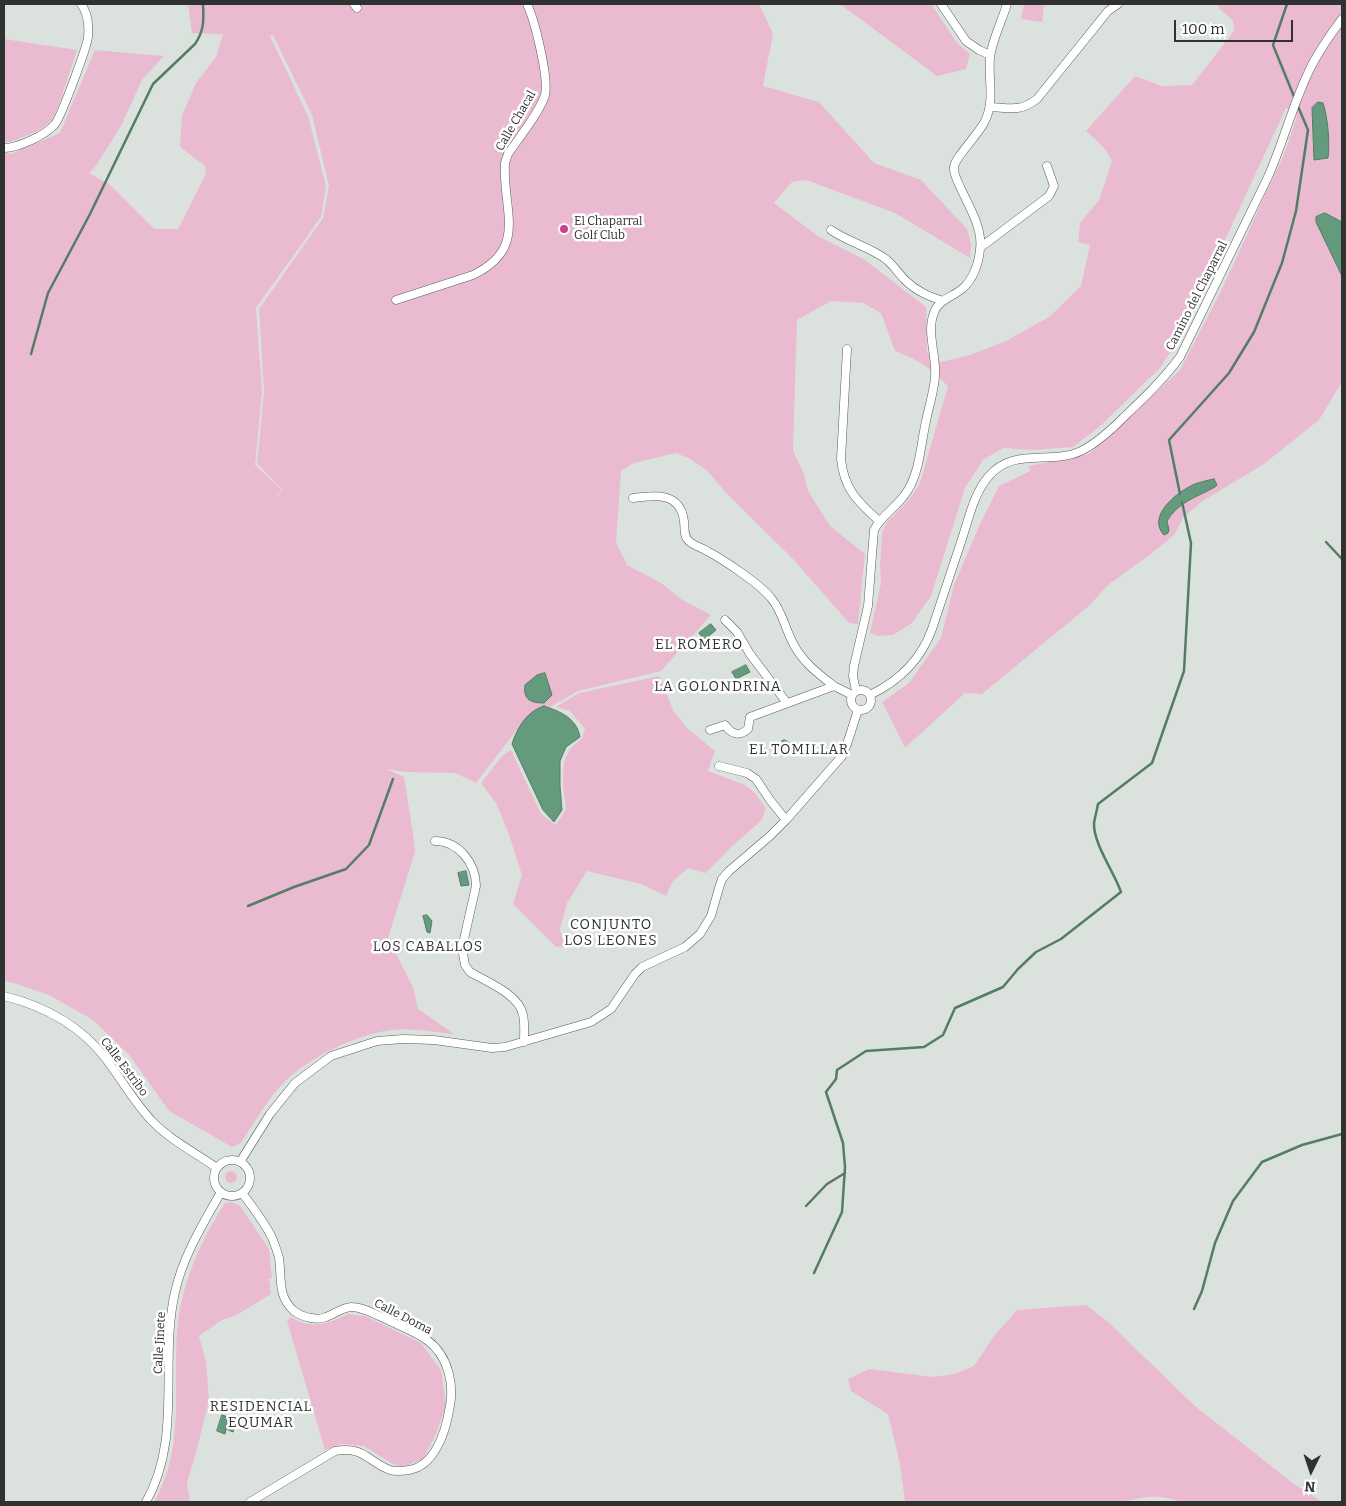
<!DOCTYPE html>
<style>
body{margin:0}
#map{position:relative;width:1346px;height:1506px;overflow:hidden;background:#dbe2de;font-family:Bitter,serif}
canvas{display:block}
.frame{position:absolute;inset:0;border:5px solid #303231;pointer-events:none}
.north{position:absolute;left:1286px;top:1446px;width:50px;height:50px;-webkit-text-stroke:4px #fff;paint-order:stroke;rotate:184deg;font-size:14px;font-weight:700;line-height:20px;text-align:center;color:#303231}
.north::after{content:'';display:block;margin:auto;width:18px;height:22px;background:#303231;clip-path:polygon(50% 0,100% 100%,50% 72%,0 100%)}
.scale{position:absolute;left:1174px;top:20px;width:119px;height:22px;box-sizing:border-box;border:2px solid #303231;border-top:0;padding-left:6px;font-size:15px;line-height:18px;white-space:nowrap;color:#303231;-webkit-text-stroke:4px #fff;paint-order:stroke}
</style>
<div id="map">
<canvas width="1346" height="1506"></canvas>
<div class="frame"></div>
<div class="north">N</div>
<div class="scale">100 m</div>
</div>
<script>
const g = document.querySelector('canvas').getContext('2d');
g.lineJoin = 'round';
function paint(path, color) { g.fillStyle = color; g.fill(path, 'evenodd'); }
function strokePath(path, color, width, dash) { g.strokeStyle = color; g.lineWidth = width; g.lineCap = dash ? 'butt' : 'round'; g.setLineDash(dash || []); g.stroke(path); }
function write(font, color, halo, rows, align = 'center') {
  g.font = font + ' Bitter,serif'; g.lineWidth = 5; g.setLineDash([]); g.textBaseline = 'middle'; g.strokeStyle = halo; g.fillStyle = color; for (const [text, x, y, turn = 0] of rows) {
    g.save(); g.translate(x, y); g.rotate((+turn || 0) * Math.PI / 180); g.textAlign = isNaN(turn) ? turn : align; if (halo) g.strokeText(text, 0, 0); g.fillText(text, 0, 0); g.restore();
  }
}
paint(new Path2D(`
 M188,4H759L773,34L763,86L819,102L874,163L921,180L967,229L971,244L970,258L895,213L806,180L792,182L774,203L818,236L865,260L926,307L927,352L941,362L970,355L1006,341L1049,317L1081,286L1090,245L1078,242L1080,223L1099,200L1112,161L1105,149L1086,131L1135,76L1162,86L1192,85L1234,31L1233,21L1219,8L1218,4H1342V382L1319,420L1264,464L1201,502L1183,518L1174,535L1151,554L1108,585L1090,605L982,694L965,693L905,748L882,702L909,683L941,638L954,585L980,524L999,486L1030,471L1029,466L1089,454L1180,370L1221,291L1285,152L1297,116L1286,108L1181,335L1160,368L1099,427L1073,447L1034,450L1003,448L983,460L965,488L931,596L912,623L893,635L878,636L870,633L881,583L880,566L882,533L887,522L909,500L920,483L948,386C928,366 922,362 895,351L881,313L863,303L831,301L797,320L793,450L804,474L808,491L830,526L865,554L858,624L849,623L792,558L725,492L707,470L688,458L676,453L634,463L621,471L616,543L627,565L661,583L681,599L711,615L661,671L578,691L522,723L476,783L455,773L405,772L387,769L404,777L414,840L415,852L388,938L413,987L418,1009L454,1034C432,1032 407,1027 385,1031C348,1038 301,1061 277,1090C263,1107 252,1126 240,1144L232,1147L169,1111L130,1056L93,1020L49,995L17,984L4,981V152L11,154L60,133L95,50L164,56L142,80L121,126L96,166L89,173L109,184L154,229H178L206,174L205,166L180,147L182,115L196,83L216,57L223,34L192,33ZM273,35L312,115L329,186L323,218L259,309L264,392L257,464L283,490L265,508L282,490L255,465L262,392L256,308L321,217L326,186L308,116L270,36Z
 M840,4H931L957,43L970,54L966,69L937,76Z
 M1024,4H1044L1042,22L1021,19Z
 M4,39L77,50L58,107L51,121L40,130L26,136L10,142H4Z
 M659,676L674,712L688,729L715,751L708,771L745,785L754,792L766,808L762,820L731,847L706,873L688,868L673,881L666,896L641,884L587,871L567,903L560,929L565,948L555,946L513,904L522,875L508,832L496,803L481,783L502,756L511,750L541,814L556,825L566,809L563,785L564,761L570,749L582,738L585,729L570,711L556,707L579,693Z
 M225 1177a6 6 0 1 1 12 0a6 6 0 1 1-12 0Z
 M232,1202L240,1206L269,1249L272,1278L269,1279L271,1294L235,1316L222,1320L199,1336L206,1361L209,1400L196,1453L187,1482L190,1502H154C185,1449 173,1389 177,1331C181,1284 200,1242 225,1203Z
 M1086,1305L1107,1321L1195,1406L1294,1484L1322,1502H1181C1158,1493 1143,1497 1120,1502H905L900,1464L888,1414L851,1391L848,1379L869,1369L933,1377L955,1374L974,1366L994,1336L1017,1310Z
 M348,1314L365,1316L421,1343L441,1370L446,1405L437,1432L423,1459L403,1467L391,1463L364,1446L342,1444L325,1450L287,1321L291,1317C310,1330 328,1324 348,1314Z`), '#eabbd0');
const water = new Path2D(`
 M1318,102L1323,103C1328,118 1330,144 1328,158L1314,160L1312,108Z
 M1325,213L1342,222V276L1316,222V217Z
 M1214,479L1217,485L1215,487C1197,497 1178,502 1167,521L1169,530L1168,533L1164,535C1146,516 1178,491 1195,484C1201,482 1208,480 1214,479Z
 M711,624L716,630L704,640L699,633Z
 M746,665L750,672L736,679L732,672Z
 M545,673L552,695L544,703C531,703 523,700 525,685L537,675Z
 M544,706C559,711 577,718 580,737L566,747L560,761V786L562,810L554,822L543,810L512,744C517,728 527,711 544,706Z
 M785,740L789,743L794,742L797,746L796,749L790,751L787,746H782V741Z
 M466,871L469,885L461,886L458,873Z
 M427,915L432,921L430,933L427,932L423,916Z
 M222,1415L237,1420L233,1432L226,1429L225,1434L217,1431Z`);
paint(water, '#649b7c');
strokePath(water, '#547c66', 1);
strokePath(new Path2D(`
 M1287,4L1273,45L1295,99
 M31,354L48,293L90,214L153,84L195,44C204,31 204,20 203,4
 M1180,494L1169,440L1229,373L1254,332L1282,263L1296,211L1308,130L1297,104
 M1326,542L1342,559
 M248,906L294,887L346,869L369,845L393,779
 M806,1206L827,1184L845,1173
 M814,1273L842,1212L845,1167L843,1143L826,1092L836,1079L837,1070L866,1051L924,1047L943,1035L955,1008L1003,987L1018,969L1036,952L1061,939L1121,892C1114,872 1093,843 1094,823C1095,817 1097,810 1098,804L1152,763L1184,671L1191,543L1182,502
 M1194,1309L1202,1291L1215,1243L1233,1201L1262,1162L1302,1145L1342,1134`), '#547c66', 2.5);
const street = new Path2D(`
 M354,4L357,8
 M941,4L966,41L979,50L990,55
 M990,107C1011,108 1020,112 1037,99L1108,11L1118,4
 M4,148C18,148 46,135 55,124C61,117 87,47 88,37C89,26 88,13 81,4
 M831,230C848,242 870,247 887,260C894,266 899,274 905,280C916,291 928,296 943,301
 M981,247L1049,196L1054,186L1047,166
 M396,300L473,275C529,248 502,210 505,163L508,154C518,139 540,112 545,95C549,78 535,21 527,4
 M847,349L841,459C844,489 857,501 879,521
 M633,498C656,495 680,492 684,521C685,528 683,537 690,542C695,546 702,548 707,551C724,560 760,584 771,598C782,611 784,625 791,639C800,660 817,673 834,686
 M725,620L737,632L750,654L787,703
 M851 700a10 10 0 1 1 20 0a10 10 0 1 1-20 0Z
 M856,691L853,676L854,666L868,606L874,530C882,514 899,506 908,490C920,470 921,443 926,421C929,406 934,391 935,377C937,356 926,332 934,313C938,300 952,297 962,289C973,280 979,263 980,249C983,229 969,206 961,189C958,182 953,174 954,167C955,157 979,134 985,121C995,101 988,79 990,58C992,40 1002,21 1007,4
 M870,695C899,681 921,660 932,629C942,599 952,569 962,539C969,518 974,493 989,476C1013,447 1051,465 1081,451C1097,443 1111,430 1123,418C1144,398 1163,380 1180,357L1267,179C1283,144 1292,106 1309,71C1318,52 1330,35 1342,19
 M710,730L725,725C731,734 739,737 748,729L750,717L834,686L852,695
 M719,766L747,773L756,779L770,800L786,820
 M435,841C459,841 476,864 476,886L462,948L465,965L470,972C487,982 519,994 523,1015C525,1023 524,1033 524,1042
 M4,996C44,1006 81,1026 106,1059C122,1080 134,1102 152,1121C170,1140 196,1153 217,1168
 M214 1178a18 18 0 1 1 36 0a18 18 0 1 1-36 0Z
 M240,1162L270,1114L295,1083L331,1056L377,1041L403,1039L434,1040L492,1048L505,1047L591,1022L611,1009L635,974L642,967L685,947L700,934L711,916L719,888L722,879L729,871L770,836L786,820L842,756L847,744L858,710
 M242,1193C252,1206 267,1226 273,1240C275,1246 278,1253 279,1258C282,1278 277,1296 294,1311C302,1317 317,1321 326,1317C335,1314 341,1308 351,1307C364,1307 378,1316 390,1321C402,1327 416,1332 427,1340C449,1356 455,1386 449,1411C445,1434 434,1466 409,1470C403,1471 396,1472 390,1470C367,1461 364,1446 335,1451L250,1502
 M146,1502C183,1437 159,1362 175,1292C183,1256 203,1224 221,1192`);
strokePath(street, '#575d59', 9);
strokePath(street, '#fff', 8);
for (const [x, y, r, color] of [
 [564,229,5,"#c5448c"]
]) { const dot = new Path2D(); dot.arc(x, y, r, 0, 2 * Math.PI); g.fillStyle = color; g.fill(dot); strokePath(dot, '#fff', 2); }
write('12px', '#303231', '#fff', [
 ["Calle Chacal",516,121,-60],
 ["Camino del Chaparral",1197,296,-63],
 ["Calle Estribo",124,1067,53],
 ["Calle Doma",403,1317,27],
 ["Calle Jinete",160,1343,-87]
]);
write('12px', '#303231', '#fff', [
 ["El Chaparral",574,222],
 ["Golf Club",574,236]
], 'left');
g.letterSpacing = '1px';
write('14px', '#303231', '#fff', [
 ["EL ROMERO",699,645],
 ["LA GOLONDRINA",718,687],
 ["EL TOMILLAR",799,750],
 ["CONJUNTO",611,925],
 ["LOS LEONES",611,941],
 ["LOS CABALLOS",428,947],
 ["RESIDENCIAL",261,1407],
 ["EQUMAR",261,1423]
]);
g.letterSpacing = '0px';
</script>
